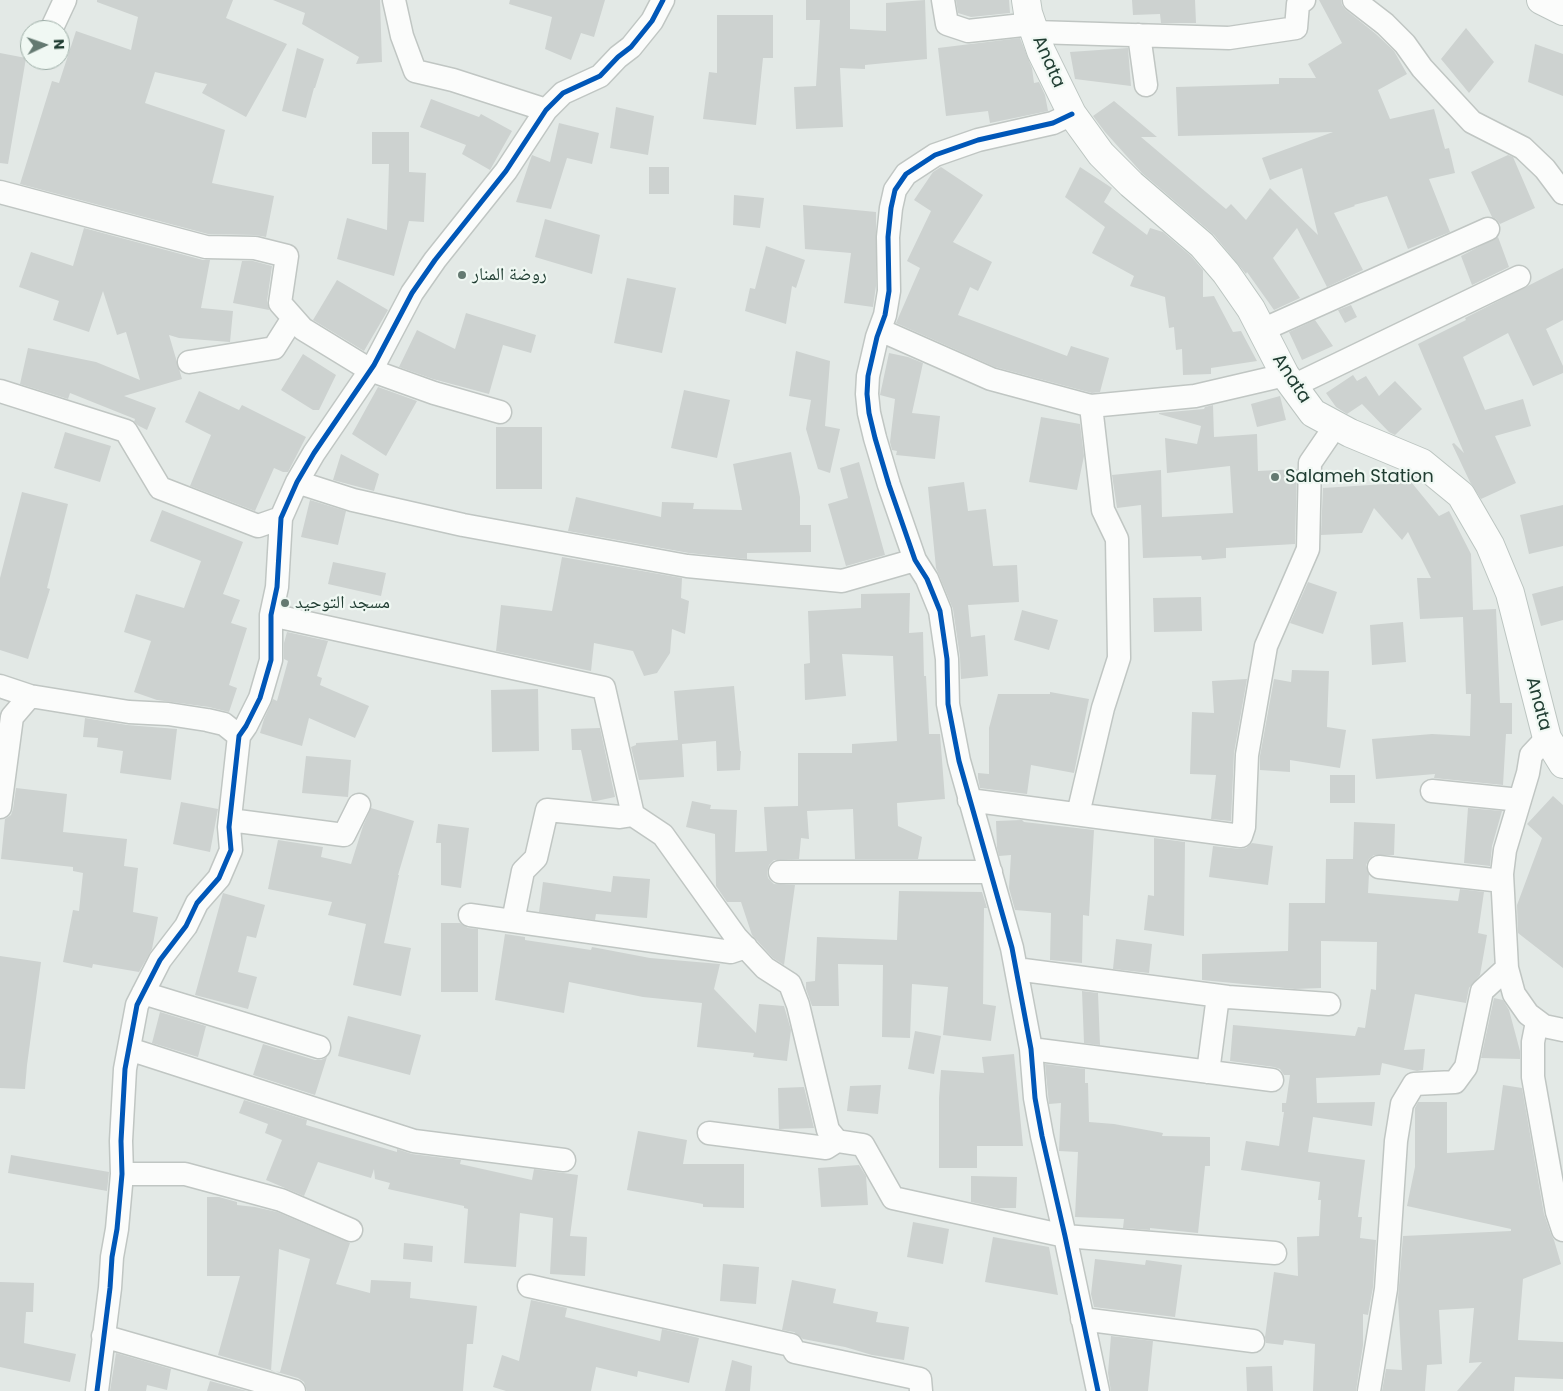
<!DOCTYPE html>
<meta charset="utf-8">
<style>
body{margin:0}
#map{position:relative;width:1563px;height:1391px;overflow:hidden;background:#e3e9e6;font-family:Poppins,sans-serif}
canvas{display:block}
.north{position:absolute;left:20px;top:20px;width:50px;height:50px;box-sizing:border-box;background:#f0f8f3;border:1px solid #9dada6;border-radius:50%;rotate:87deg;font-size:14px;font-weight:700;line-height:20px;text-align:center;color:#203d32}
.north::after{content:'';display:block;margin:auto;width:18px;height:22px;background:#647971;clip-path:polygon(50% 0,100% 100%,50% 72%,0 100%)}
</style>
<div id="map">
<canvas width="1563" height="1391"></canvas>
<div class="north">N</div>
</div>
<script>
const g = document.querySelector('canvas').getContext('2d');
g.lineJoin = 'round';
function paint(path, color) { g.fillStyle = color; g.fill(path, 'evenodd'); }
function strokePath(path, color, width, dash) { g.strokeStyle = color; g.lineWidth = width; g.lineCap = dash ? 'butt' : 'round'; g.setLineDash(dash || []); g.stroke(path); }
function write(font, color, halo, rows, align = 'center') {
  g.font = font + ' Poppins,"Noto Naskh Arabic",sans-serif'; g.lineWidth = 4.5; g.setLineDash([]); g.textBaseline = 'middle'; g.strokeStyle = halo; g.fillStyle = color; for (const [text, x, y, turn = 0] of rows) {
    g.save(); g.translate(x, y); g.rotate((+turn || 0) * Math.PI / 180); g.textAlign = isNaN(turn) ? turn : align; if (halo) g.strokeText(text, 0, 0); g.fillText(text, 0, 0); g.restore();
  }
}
paint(new Path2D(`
 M97,0H233L226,18L287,44L246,117L202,93L207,84L155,72L145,103L225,130L212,183L274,196L266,237L255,235L208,234L20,184L52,81L59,83L76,31L131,50L138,17L97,2Z
 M273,0H380L382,62L356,64L359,57L302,24L305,13Z
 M510,0H605L594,37L581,33L571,60L545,49L552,17L509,4Z
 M806,0H850V29L886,31V3L925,0L927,59L865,65V69L840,68L843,127L796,129L794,87L816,86L820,20H806Z
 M956,0H1009L1010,13L971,17L958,13Z
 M1132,0H1195L1196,23H1161L1160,14L1133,15Z
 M1319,0H1341L1342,5L1346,10L1376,34L1394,51L1407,74L1378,90L1390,119L1434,109L1445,149L1449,148L1455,173L1429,179L1450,232L1408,249L1387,196L1354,205L1355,206L1334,213L1363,270L1327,287L1297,228L1273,258L1300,298L1274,310L1247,272L1246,274L1214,235L1142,173L1105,132L1093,116L1114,101L1157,137H1141L1226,209L1231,204L1246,220L1270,188L1318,235L1302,168L1270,180L1262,158L1333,132L1178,136L1176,87L1279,84V78H1316L1308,64L1342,43Z
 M717,15H773V58H763L756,125L703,119L709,72L717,73Z
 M1466,28L1494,62L1469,93L1441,59Z
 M1020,38L1032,68L1034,83L1039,82L1045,95L1048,111L990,123L988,111L946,116L938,48Z
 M1535,44L1563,54V96L1528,82Z
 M297,48L324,59L315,88H314L306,118L282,111Z
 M1128,48L1131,86L1075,79L1070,52Z
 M0,53L26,58L8,164L0,163Z
 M431,99L479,117L481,114L512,131L490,170L462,154L466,145L420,127Z
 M616,107L654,116L648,155L610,148Z
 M559,123L599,133L592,164L567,158L551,209L516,202L532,155L550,162Z
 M372,132H409V172L426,173L424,222L409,221L394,276L337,259L347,218L387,230L389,164H372Z
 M1508,155L1513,157L1535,208L1500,224L1496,219L1492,217L1471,172Z
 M649,167H669V194H649Z
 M941,167L983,195L953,242L992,262L978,291L970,287L958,315L1067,356L1071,346L1109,358L1100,392L1092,393L995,367L896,323L920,268L907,261L931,211L914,200L933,172Z
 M1080,167L1112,188L1104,202L1147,235L1150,228L1163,232L1191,256L1203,270V297L1214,296L1233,332L1241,331L1257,361L1211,368V374L1183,375L1182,349L1176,350L1174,327L1169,328L1165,297L1130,286L1134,276L1092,253L1105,227L1065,197Z
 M734,195L764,198L760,228L733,225Z
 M803,205L876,212V286L873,307L844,303L851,253L805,249Z
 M545,219L600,235L592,274L535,257Z
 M84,228L203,260H210L201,308L233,311L230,342L179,338L169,335L182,379L124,396L156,408L147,430L139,426L134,422L135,419L70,393L68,399L20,384L28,348L96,362L140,380L126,332L117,335L103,291L89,332L53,320L59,301L19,287L31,252L73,266Z
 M1498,237L1509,267L1472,285L1461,256Z
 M766,246L805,260L796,288L792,286L786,324L745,311L750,288L755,289Z
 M242,261H253L272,266L267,301L269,310L233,303Z
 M1563,268V320L1546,329L1563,366V373L1533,386L1508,333L1463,357L1485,410L1523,399L1531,426L1495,436L1516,483L1481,499L1470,482L1452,444L1454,443L1464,453L1418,344L1466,320L1465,318Z
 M627,278L676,288L662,353L614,343Z
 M337,280L388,310L364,351L313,320Z
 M1351,305L1357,317L1345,323L1338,310Z
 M466,313L536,335L531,353L503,345L489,394L433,379L399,367L417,330L455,349Z
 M1315,320L1333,346L1302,360L1289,332Z
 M796,351L830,361L825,426L840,429L830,473L818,469L806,429L811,400L789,396Z
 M889,353L908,357L923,363L912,413L940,416L935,459L896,455L897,451L892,450L890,442L895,399L880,395Z
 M303,354L336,375L319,410H313L281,390Z
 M1353,375L1357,381L1366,376L1379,396L1395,381L1422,409L1395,435L1389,432L1362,404L1347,414L1336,407L1326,393Z
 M378,387L417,401L386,456L352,434Z
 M684,390L730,400L717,458L671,448Z
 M199,391L239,410L242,405L306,437L288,472H283L274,468L255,511L190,486L211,435L185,422Z
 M1280,396L1286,420L1257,427L1251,404Z
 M1213,405L1214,437L1257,434L1258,471L1297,469L1295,544L1226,548V558L1202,560L1201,556L1143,558L1141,505L1117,508L1112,475L1161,470L1162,517L1233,513L1230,466L1167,473L1165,438L1197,444L1201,426L1159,414V413L1204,409L1205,407Z
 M1041,417L1080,424L1084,456L1077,490L1029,482Z
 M496,427H542V489H496Z
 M65,432L111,446L100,482L54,468Z
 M791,452L800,497V525H811V552L747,553V559L689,553L568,531L576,497L661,517L662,502L694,503L693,509L742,510L733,464Z
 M341,454L379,474L374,491L333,480Z
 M859,462L885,555L846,566L828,504L848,498L840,468Z
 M1407,477L1439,516L1449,511L1471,554L1473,610L1496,609L1500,703H1512V734H1506L1503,785L1434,778L1435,774L1376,779L1372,739L1432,734L1470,736L1471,694H1466L1463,617L1420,619L1417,578H1431L1408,532L1402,540L1374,508L1362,533L1321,535L1323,488L1402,483Z
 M964,482L968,511L986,509L993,566L1017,565L1019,602L968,605L971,637L985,635L988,676L961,679L960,657L953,609L936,568L928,487Z
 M22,492L68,504L47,588L50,589L28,659L0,650V578Z
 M310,500L346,511L338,545L301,537Z
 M1563,505V546L1529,554L1520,515Z
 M162,510L243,542L223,594L240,600L231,623L247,628L229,685L237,688L229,712L209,707L157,700L134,692L151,641L124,632L136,594L184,608L201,561L150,541Z
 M562,557L682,578L681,598L689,601L685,634L672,629L670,653L657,673L644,676L633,651L594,643L591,671L496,651L501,605L552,611Z
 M333,562L386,573L381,596L328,584Z
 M1308,582L1337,592L1323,634L1290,623Z
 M1563,586V620L1541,626L1532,594Z
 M910,593L909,633L923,632L924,676H926L929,734H940L945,799L897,803L898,826L922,837L918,859H855L853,809L807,811L809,839L801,838L799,859L774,860L769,865L767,872L768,878L774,884L795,885L784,965L773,958L752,935L741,902H727L716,886L715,834L686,827L692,801L711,805L710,809L737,810L735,852L767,851L764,807L798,806V753H852V744L897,741L893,656L842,654L846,696L805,700L804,664L810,663L808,611L861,608V594Z
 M1201,597L1202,631L1154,632L1153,598Z
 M1022,610L1058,620L1049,650L1014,640Z
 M1403,622L1406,662L1372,665L1370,625Z
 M287,632L328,641L317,676L322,678L320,685L369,706L355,738L309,718L302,746L260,733L264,719L273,699L277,701L288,661L284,659V643Z
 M1292,670L1329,671L1327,727L1346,730L1340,768L1290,760V772L1260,770V756L1274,679L1291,682Z
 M1247,679L1234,753L1231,821L1211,819L1216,775L1190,774L1192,712L1214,713L1212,681Z
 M734,686L740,751H741L740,770L717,771L716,741L682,744L684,777L639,780L631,747L636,745V743L678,740L674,691Z
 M538,689L539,751L492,752L491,690Z
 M1050,692L1089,699L1074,773L1031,765L1027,794L980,788L978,778V773L989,774V728L998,694H1050Z
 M85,718L127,725L177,729L171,780L120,773L123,751L97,747L98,738L83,737Z
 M600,728L615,797L596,801H592L581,750H572L571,729Z
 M306,756L351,760L348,797L302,793Z
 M1330,775H1355V803H1330Z
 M16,788L67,794L63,832L127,839L124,866L138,868L133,912L158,917L152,949L139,972L93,964L92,968L63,962L73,910L79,911L83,873L73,871V867L1,859L5,819L11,815L13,809Z
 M1553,796L1563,805V968L1518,933L1517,905L1542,838L1527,824Z
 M181,802L218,809L210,852L173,844Z
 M371,808L414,821L398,875H399L384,943L411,948L401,996L353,985L366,924L328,915L332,902L268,889L278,840L323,847L321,857L351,864L363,826Z
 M1468,808L1502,811L1492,846L1490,866L1464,863Z
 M1022,820L1024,822L1094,830L1089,916L1083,915L1082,963L1050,960L1051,913L1015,910L1009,888L1011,855L999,856L997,848L996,821Z
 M1354,822L1395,824L1394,855H1374L1369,859L1366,865L1369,874L1368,893L1458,901L1460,889L1484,892L1478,933L1487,935L1480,975L1469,988L1466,1003L1415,994L1404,1050L1425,1049L1423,1070L1417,1071L1382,1063L1380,1075L1316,1078L1317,1103L1375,1102L1372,1126L1313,1117L1308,1152L1365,1160L1358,1217H1362L1360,1238L1376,1240L1373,1287L1368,1315L1363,1314V1345L1356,1391H1313L1315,1344L1284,1340L1283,1345L1266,1343L1265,1337L1274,1272L1298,1276L1297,1237L1319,1236L1321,1200H1318L1320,1182L1241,1170L1246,1141L1279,1146L1284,1112H1282V1103H1286L1290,1075H1284L1280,1069L1274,1067L1230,1061L1233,1025L1355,1036L1358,1027L1365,1028L1371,989L1376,990L1377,942L1321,941V988L1295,989L1202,980V954L1288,951L1289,903H1325L1326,859H1353Z
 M438,824L469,828L461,888L441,885V843H436Z
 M1154,838L1185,842L1184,936L1144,930L1148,895L1154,896Z
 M1252,843L1273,846L1268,885L1209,877L1213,846L1240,849L1246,848Z
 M613,876L650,879L647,918L596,914L595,920L539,912L543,882L611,892Z
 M899,891L982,892L987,908H984L983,1004L996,1006L991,1041L943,1035L948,987L912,984L910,1038L882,1037L883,965L838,964L839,1006H812L806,989V982L815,981L817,937L897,940Z
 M223,893L265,905L256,938L247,936L238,972L257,977L248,1009L195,995Z
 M441,923H460L468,928L478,929V992H441Z
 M505,934L525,937V940L591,950L592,947L650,958L720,964L714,989L756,1033L759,1004L784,1006L791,1030L787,1061L753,1057L754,1053L697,1047L702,1003L643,997L569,982L564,1013L495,1000Z
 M1116,939L1152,944L1149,973L1113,969Z
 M0,956L41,962L27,1065L25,1089L0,1088Z
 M1082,991L1098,993L1100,1045L1084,1043Z
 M1494,998L1503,1000L1509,1010L1520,1051V1059L1481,1058Z
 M160,1012L206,1026L198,1057L152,1043Z
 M348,1016L421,1035L410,1075L338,1056Z
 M915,1031L941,1036L934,1074L908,1069Z
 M263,1044L315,1060H321L327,1057L315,1095L253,1075Z
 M1014,1054L1023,1146H977V1168H939V1098L941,1070L984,1073L982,1057Z
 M1045,1064L1085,1069V1083H1088L1089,1122L1114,1124L1163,1133L1162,1136L1210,1137V1166H1205L1198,1233L1150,1228V1230L1123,1228L1124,1219L1075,1217L1078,1152L1059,1151L1061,1103L1049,1104Z
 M881,1085L878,1114L847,1111L850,1086Z
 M1503,1085L1522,1088L1544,1214L1551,1234L1554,1240L1561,1264L1523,1279L1518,1340L1563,1342V1379L1515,1377L1514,1391H1457L1482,1362L1469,1363L1474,1308L1439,1310L1442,1364L1427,1365L1425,1391H1382L1386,1369L1402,1370L1398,1298L1403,1236L1511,1231V1229L1407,1206L1415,1167V1108L1418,1102H1447V1153L1494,1150Z
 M804,1087L814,1128L779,1129L778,1088Z
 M244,1100L307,1120L306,1125L397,1152V1149L412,1154L461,1160L460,1164L532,1180L534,1169L578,1175L570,1236L587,1237L585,1276L550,1274L553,1218L520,1213L516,1267L464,1263L468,1209L464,1208V1206L388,1189L390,1183L375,1179L374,1169L371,1178L318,1162L304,1196L266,1180L282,1140L265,1133L268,1124L239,1113Z
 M638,1131L687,1140L683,1164H744V1208L703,1207V1204L627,1190Z
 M11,1155L109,1172L107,1191L8,1173Z
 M859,1165L866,1176L868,1205L821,1207L818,1168Z
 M971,1176L1017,1177L1016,1208H998L971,1202Z
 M207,1197H219L237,1202V1205L255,1207L277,1212L350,1243L336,1284L370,1293L371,1280L411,1282L410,1298L477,1306L473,1344H467L463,1391H307L304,1382L298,1378L218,1355L240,1276H207ZM279,1249L310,1259L280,1372L271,1371Z
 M913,1222L949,1229L943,1264L907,1257Z
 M993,1237L1049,1247L1058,1295L985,1282Z
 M404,1243L433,1246L432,1262L403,1259Z
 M1095,1259L1145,1265L1146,1260L1182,1265L1175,1317L1094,1307L1091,1294Z
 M723,1264L759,1267L756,1304L720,1301Z
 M792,1280L836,1289L833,1303L878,1312L876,1322L909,1327L904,1360L872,1355L845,1347L803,1339L794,1332L782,1330Z
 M0,1282L34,1283L33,1312H26L24,1343L76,1354L70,1382L0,1367Z
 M531,1300L567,1308L565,1317L660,1341L662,1329L699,1338L689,1383L638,1371L637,1377L596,1367L591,1391H506L493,1387L502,1355L519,1361Z
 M1111,1336L1153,1341L1148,1391H1111L1108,1373Z
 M116,1353L171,1369L167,1390L147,1385L146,1391H110Z
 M732,1360L752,1366L750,1391H725Z
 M1272,1366L1273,1391H1247L1246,1367Z
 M210,1381L247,1391H207Z`), '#cdd2d0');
const street = new Path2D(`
 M394,0L402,36L415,71L453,80L546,110
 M943,0L947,24L968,31L1032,24
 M1354,0L1385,24L1405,44L1422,68L1472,122L1523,148L1545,169L1563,193
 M51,30L65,0
 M1035,32L1229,38L1296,28L1298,4L1304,0
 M1139,35L1146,85
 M1072,114L1053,123L978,140L935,155L906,174L895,190L891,208L888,237L889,291L885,315L877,337L868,376L867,394L869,413L875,438L889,485L915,560L927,579L940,611L947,659L948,704L959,761L1012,948L1031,1049L1035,1098L1042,1136L1065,1236L1098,1391
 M0,192L206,247L255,248L287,256L280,303L303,329L370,370L434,393L500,412
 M880,330L991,379L1091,406L1195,396L1285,375
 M1262,330L1488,229
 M189,362L274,348L293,318
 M1293,386L1519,277
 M0,391L126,431L160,488L258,526L281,518
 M297,482L353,500L463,525L687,566L842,581L915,560
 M271,615L604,688L633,815L663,835L736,937L765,968L790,984L798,1005L828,1130L837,1141L863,1145L893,1198L1065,1236L1275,1253
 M0,686L30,696L129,712L168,714L207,720L224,724L239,736
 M1547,738L1531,755L1528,773L1505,850L1502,874L1507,968L1514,994L1528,1014L1544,1026L1563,1030
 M1432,791L1520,800
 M969,800L1241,836L1244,827L1247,755L1266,646L1308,549L1310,463L1336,425
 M0,807L12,717L30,696
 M1078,814L1103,708L1119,658L1117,539L1103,510L1091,406
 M230,820L344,835L359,805
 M1379,867L1502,881
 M780,872H991
 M470,915L731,952L746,947
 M513,921L523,871L536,858L547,810L620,817L633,815
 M1016,969L1228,997L1329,1004
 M143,993L319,1047
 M1537,1022L1533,1042V1077L1557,1212L1563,1230
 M129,1049L414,1141L564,1160
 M1031,1049L1272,1080
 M1208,1072L1218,996
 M709,1133L826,1148L837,1141
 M122,1174H185L281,1200L351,1230
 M529,1286L791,1345L795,1352L920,1379L921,1391
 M1082,1319L1253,1341
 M103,1336L294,1391
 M97,1391L110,1288L112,1257L117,1229L122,1174L121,1141L125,1069L137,1005L160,960L186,926L197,903L219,878L231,850L229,827L239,736L246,726L260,698L271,660V615L277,587L281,518L297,482L314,453L374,365L412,293L435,260L506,171L546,110L563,93L600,76L618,57L631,47L652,21L663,0
 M1369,1391L1386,1289L1396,1141L1402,1104L1414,1084L1455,1082L1466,1067L1482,991L1507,968`);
const secondary = new Path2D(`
 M1026,0L1028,13L1041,51L1072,114L1101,154L1131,184L1202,245L1226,273L1251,309L1285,375L1313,413L1350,433L1422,463L1461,495L1490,545L1510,593L1547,738L1563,764
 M1541,0L1563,11`);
strokePath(street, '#c0c6c3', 25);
strokePath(secondary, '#bcc5c1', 30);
strokePath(street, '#fbfcfb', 22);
strokePath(secondary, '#fbfcfb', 28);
strokePath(new Path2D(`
 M1072,114L1053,123L978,140L935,155L906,174L895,190L891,208L888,237L889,291L885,315L877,337L868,376L867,394L869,413L875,438L889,485L915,560L927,579L940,611L947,659L948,704L959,761L1012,948L1031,1049L1035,1098L1042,1136L1065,1236L1098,1391
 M97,1391L110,1288L112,1257L117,1229L122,1174L121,1141L125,1069L137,1005L160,960L186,926L197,903L219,878L231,850L229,827L239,736L246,726L260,698L271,660V615L277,587L281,518L297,482L314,453L374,365L412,293L435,260L506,171L546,110L563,93L600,76L618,57L631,47L652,21L663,0`), '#0057b8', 5);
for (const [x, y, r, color] of [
 [462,275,5,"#647971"],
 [1275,477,5,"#647971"],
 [285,603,5,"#647971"]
]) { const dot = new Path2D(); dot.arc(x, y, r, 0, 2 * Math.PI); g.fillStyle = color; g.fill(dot); strokePath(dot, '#f0f8f3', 2); }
write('18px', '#203d32', '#f0f8f3', [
 ["Anata",1048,62,66],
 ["Anata",1291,379,57],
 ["Anata",1538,704,75]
]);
write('18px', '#203d32', '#f0f8f3', [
 ["روضة المنار",472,275],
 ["Salameh Station",1285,477],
 ["مسجد التوحيد",295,603]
], 'left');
</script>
